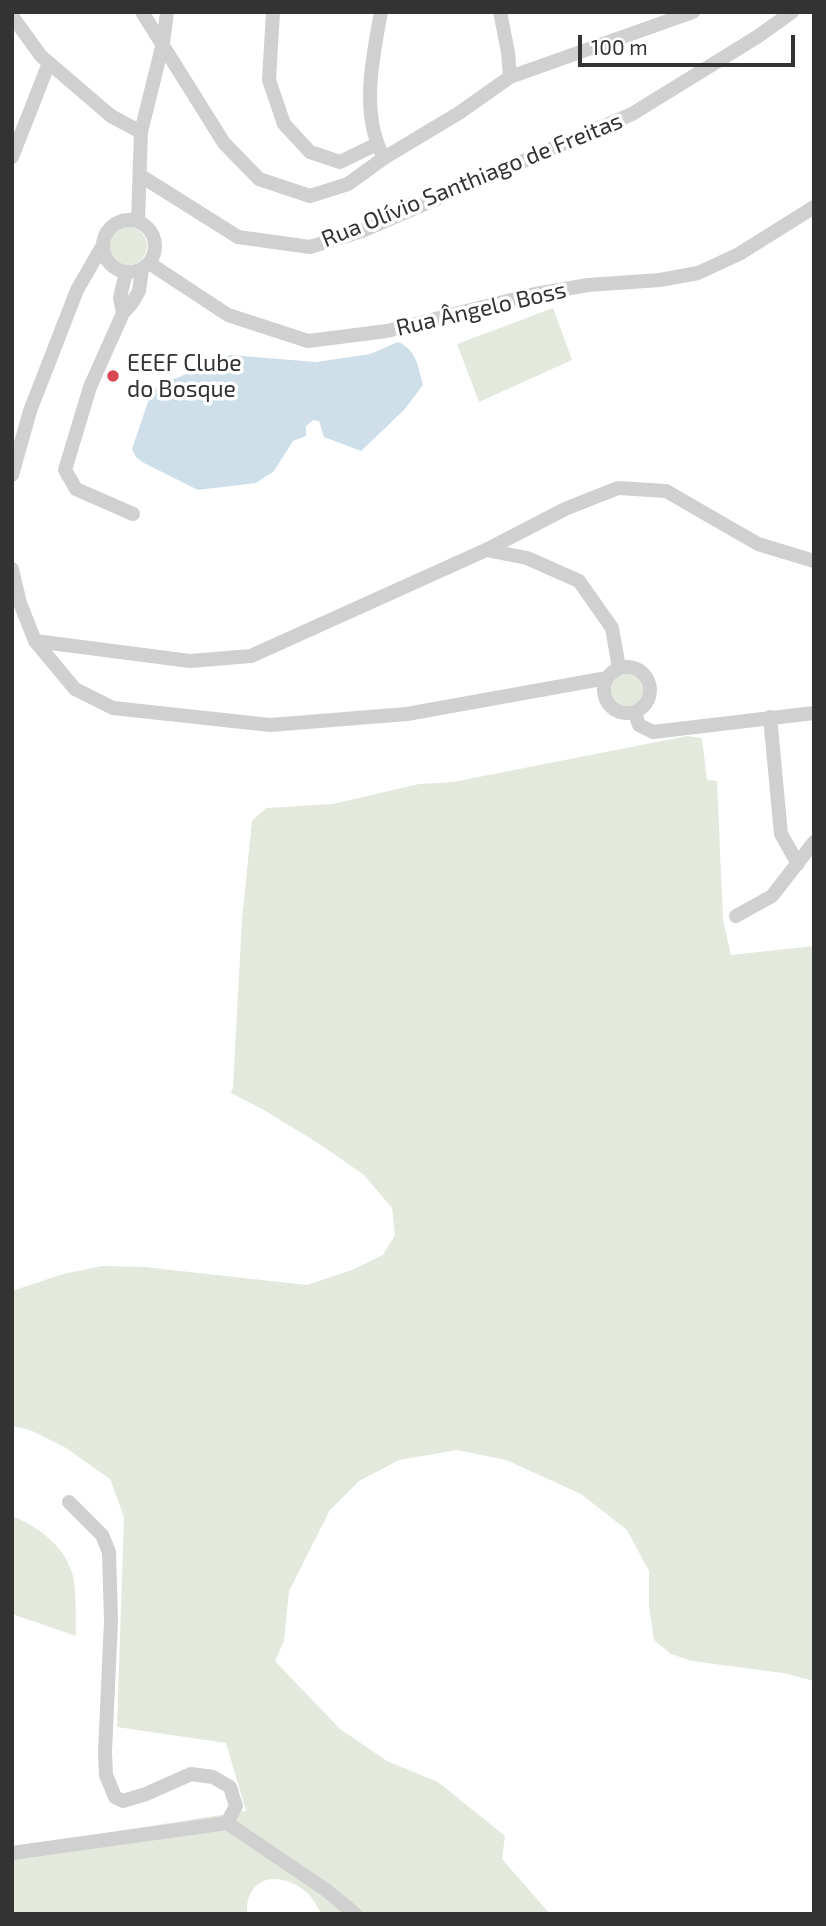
<!DOCTYPE html>
<meta charset="utf-8">
<style>
body{margin:0}
#map{position:relative;width:826px;height:1926px;overflow:hidden;background:#fff;font-family:"Exo 2",sans-serif}
canvas{display:block}
.frame{position:absolute;inset:0;border:14px solid #333;pointer-events:none}
.scale{position:absolute;left:578px;top:35px;width:217px;height:32px;box-sizing:border-box;border:4px solid #333;border-top:0;padding-left:9px;font-size:21px;line-height:24px;white-space:nowrap;color:#333;-webkit-text-stroke:5px #fff;paint-order:stroke}
</style>
<div id="map">
<canvas width="826" height="1926"></canvas>
<div class="frame"></div>
<div class="scale">100 m</div>
</div>
<script>
const g = document.querySelector('canvas').getContext('2d');
g.lineJoin = 'round';
function paint(path, color) { g.fillStyle = color; g.fill(path, 'evenodd'); }
function strokePath(path, color, width, dash) { g.strokeStyle = color; g.lineWidth = width; g.lineCap = dash ? 'butt' : 'round'; g.setLineDash(dash || []); g.stroke(path); }
function write(font, color, halo, rows, align = 'center') {
  g.font = font + ' "Exo 2",sans-serif'; g.lineWidth = 7; g.setLineDash([]); g.textBaseline = 'middle'; g.strokeStyle = halo; g.fillStyle = color; for (const [text, x, y, turn = 0] of rows) {
    g.save(); g.translate(x, y); g.rotate((+turn || 0) * Math.PI / 180); g.textAlign = isNaN(turn) ? turn : align; if (halo) g.strokeText(text, 0, 0); g.fillText(text, 0, 0); g.restore();
  }
}
paint(new Path2D(`
 M109 246a19 19 0 1 1 38 0a19 19 0 1 1-38 0Z
 M553,308L572,360L479,402L457,344Z
 M611 690a16 16 0 1 1 32 0a16 16 0 1 1-32 0Z
 M687,736L702,738L707,780L717,781L723,920L731,955L814,946V1681L783,1673L692,1661L671,1654L654,1640L649,1607V1571L627,1530L581,1494L506,1460L457,1450L399,1460L359,1481L330,1510L289,1591L284,1641L275,1661L340,1729L387,1761L438,1782L505,1836L502,1859L550,1914H322C317,1907 312,1896 305,1891C288,1877 259,1871 249,1897C247,1901 247,1909 247,1914H12V1849L31,1858L119,1831L246,1811L226,1743L117,1727L124,1517L110,1479L66,1448L30,1430L12,1426V1291L63,1274L102,1266L144,1267L307,1285L352,1270L383,1255L395,1235L392,1208L364,1175L318,1143L262,1109L231,1093L233,1087L242,920L252,821L266,808L333,804L419,784L453,782Z
 M12,1516C38,1526 66,1547 73,1576C77,1594 75,1617 76,1636L12,1614Z`), '#e3e9dd');
paint(new Path2D(`
 M398,342C417,350 418,367 423,385L404,410L361,451L324,437L319,421L313,420L306,426V436L293,441L274,471L256,483L198,490L142,462L136,457L132,449L151,393L163,381L177,378L230,355L316,362L370,354Z`), '#cedfe9');
strokePath(new Path2D(`
 M142,12L224,143L259,179L310,196L348,184L384,158L459,113L510,77L693,12
 M273,12L269,80L284,124L310,152L340,162L377,144
 M381,12C373,56 361,110 381,152
 M500,12L508,52L510,77
 M12,16L41,56L111,116L141,132
 M12,157L49,63
 M141,176L238,237L310,247L362,231L632,114L757,37L792,12
 M103 246a26 26 0 1 1 52 0a26 26 0 1 1-52 0Z
 M138,221L141,132L163,43L167,12
 M149,263L228,315L308,341L387,331L535,294L588,285L660,280L698,273L739,254L814,207
 M123,313L120,298L126,272
 M12,475L30,411L77,290L103,245
 M133,514L76,489L65,470L90,387L123,313L132,303L139,291L142,269
 M486,550L527,558L579,581L612,628L619,668
 M12,569L20,603L35,641L75,689L113,708L270,725L407,714L607,678
 M35,641L190,661L251,656L486,550L565,509L618,488L666,491L758,544L814,561
 M604 690a23 23 0 1 1 46 0a23 23 0 1 1-46 0Z
 M635,713L639,725L653,732L814,713
 M770,717L781,834L798,864
 M736,916L772,896L814,842
 M227,1823L326,1890L355,1914
 M12,1853L227,1823L236,1806L230,1787L213,1777L191,1774L146,1794L123,1801L115,1797L106,1775L105,1752L111,1621L109,1552L102,1535L69,1502`), '#d0d0d0', 14);
for (const [x, y, r, color] of [
 [113,376,7,"#d84752"]
]) { const dot = new Path2D(); dot.arc(x, y, r, 0, 2 * Math.PI); g.fillStyle = color; g.fill(dot); strokePath(dot, '#fff', 2.5); }
write('23px', '#333', '#fff', [
 ["Rua Olívio Santhiago de Freitas",472,180,-22],
 ["Rua Ângelo Boss",481,309,-13]
]);
write('23px', '#333', '#fff', [
 ["EEEF Clube",127,363],
 ["do Bosque",127,389]
], 'left');
</script>
